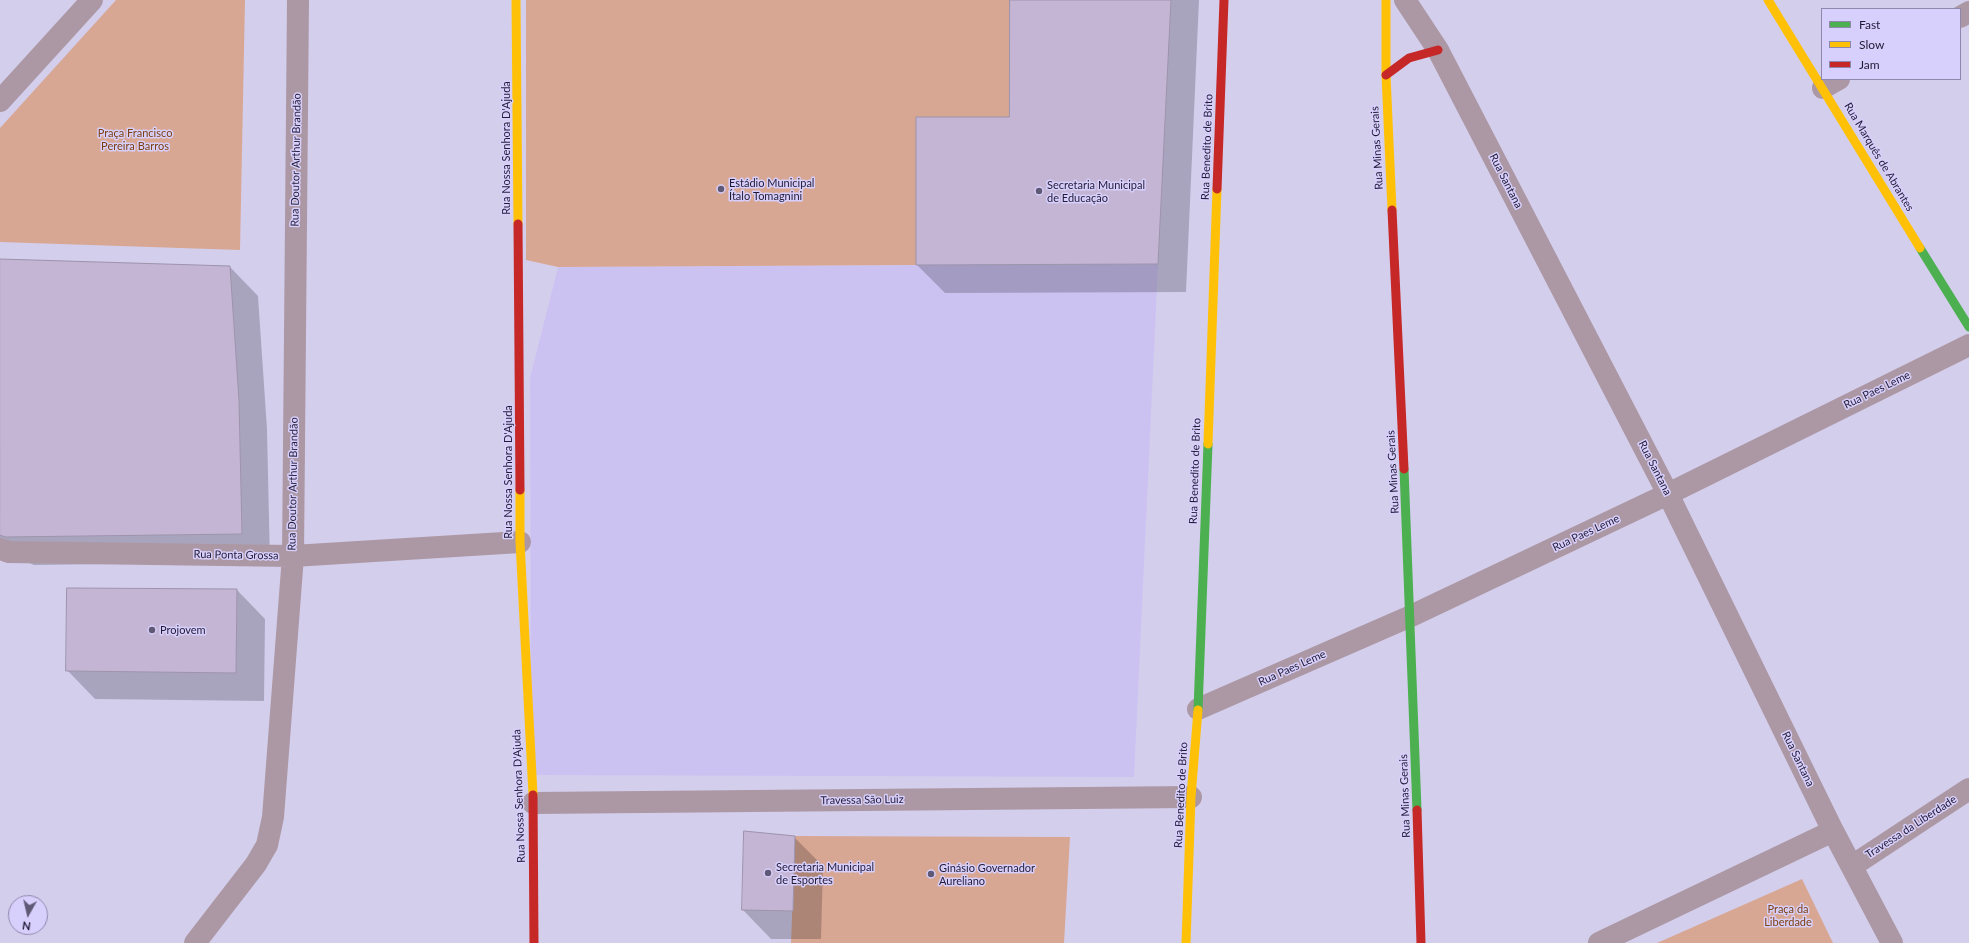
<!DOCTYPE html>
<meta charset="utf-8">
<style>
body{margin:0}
#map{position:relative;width:1969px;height:943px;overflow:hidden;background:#d4ceed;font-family:Lato,sans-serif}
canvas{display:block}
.legend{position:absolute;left:1821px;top:8px;width:140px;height:72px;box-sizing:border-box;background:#d8d0fc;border:1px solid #8f87ac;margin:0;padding:5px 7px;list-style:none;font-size:12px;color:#211a35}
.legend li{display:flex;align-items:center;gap:8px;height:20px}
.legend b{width:20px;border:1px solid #8f87ac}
.north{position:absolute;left:8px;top:895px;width:40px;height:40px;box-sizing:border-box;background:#d8d0fc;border:1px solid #8f87ac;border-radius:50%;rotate:188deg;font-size:11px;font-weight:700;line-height:16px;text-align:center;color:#211a35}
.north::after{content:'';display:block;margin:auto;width:14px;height:18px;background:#605975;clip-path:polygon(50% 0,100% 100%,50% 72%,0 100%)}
</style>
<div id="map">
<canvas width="1969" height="943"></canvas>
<ul class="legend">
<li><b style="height:5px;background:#4caf50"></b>Fast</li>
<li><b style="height:5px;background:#ffc107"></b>Slow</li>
<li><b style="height:5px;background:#c62828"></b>Jam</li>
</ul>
<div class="north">N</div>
</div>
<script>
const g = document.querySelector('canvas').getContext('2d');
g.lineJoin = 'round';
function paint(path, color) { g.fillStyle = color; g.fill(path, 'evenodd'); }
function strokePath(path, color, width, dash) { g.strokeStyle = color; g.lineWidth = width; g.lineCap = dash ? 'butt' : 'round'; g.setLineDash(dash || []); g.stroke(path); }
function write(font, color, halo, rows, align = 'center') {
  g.font = font + ' Lato,sans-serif'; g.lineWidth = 3; g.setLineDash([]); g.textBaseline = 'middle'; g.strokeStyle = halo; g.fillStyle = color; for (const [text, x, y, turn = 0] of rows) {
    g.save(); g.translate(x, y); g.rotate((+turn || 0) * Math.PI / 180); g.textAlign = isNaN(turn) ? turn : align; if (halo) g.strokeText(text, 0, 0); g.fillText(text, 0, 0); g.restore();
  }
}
paint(new Path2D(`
 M1158,264L1134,777L531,775L530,378L558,267Z`), '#ccc2f2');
paint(new Path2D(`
 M116,0H245L240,250L0,242V128Z
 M526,0H1010L1009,117H916V265L558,267L526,260Z
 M795,836L1070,837L1064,943H791Z
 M1802,879L1833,943H1657Z`), '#d8a794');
paint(new Path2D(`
 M1011,0H1199L1186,292L945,293L917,265L1010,118Z
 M0,259L230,267L258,296L267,429L270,562L34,565L0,551Z
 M237,590L265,619L264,701L95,699L67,670Z
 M744,832L794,837L823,866L821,939H771L743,910Z`), '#0003');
const building = new Path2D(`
 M1010,0H1171L1158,264L916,265V117H1009Z
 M0,259L230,266L239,400L242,534L5,537L0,535Z
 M67,588L237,589L236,673L66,671Z
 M744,831L795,836L793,911L742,910Z`);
paint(building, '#c3b5d3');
strokePath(building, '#9d93ac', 1);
strokePath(new Path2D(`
 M1405,0L1438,50L1668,494L1833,831L1892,943
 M1960,17L1969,12
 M1823,88L1839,79
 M0,101L92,0
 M0,549L9,552L293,556L520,542
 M1198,709L1411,616L1668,494L1969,345
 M533,803L1191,797
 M1852,866L1969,789
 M195,943L256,864L267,845L273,817L293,556L298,0
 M1599,943L1833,831`), '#ac98a4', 22);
strokePath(new Path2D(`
 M1920,248L1969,327
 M1404,469L1417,810
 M1198,710L1208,444`), '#4caf50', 9);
strokePath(new Path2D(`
 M516,0L518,224
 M1386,0V75L1392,210
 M1768,0L1920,248
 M1208,444L1217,189
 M520,490V542L533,795
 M1186,943L1191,797L1198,710`), '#ffc107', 9);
strokePath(new Path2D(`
 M1386,75L1409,58L1438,50
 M1217,189L1224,0
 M1392,210L1404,469
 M518,224L520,490
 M533,795L534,943
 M1417,810L1421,943`), '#c62828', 9);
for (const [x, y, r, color] of [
 [721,189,4,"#605975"],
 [1039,191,4,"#605975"],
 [152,630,4,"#605975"],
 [768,873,4,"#605975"],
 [931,874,4,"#605975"]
]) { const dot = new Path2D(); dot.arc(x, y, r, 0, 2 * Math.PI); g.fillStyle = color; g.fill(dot); strokePath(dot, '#d8d0fc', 1.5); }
write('11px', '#7d400f', '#d8d0fc', [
 ["Praça Francisco",135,133],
 ["Pereira Barros",135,146],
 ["Praça da",1788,909],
 ["Liberdade",1788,922]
]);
write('11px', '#211a35', '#d8d0fc', [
 ["Rua Benedito de Brito",1207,147,-88],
 ["Rua Nossa Senhora D'Ajuda",506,148,-90],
 ["Rua Minas Gerais",1377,148,-93],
 ["Rua Marquês de Abrantes",1879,157,59],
 ["Rua Doutor Arthur Brandão",296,160,-89],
 ["Rua Santana",1506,181,63],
 ["Rua Paes Leme",1877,390,-26],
 ["Rua Santana",1655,468,63],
 ["Rua Benedito de Brito",1195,471,-88],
 ["Rua Nossa Senhora D'Ajuda",508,472,-90],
 ["Rua Minas Gerais",1393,472,-93],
 ["Rua Doutor Arthur Brandão",293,484,-89],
 ["Rua Paes Leme",1586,533,-25],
 ["Rua Ponta Grossa",236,555,1],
 ["Rua Paes Leme",1292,668,-24],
 ["Rua Santana",1798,759,64],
 ["Rua Benedito de Brito",1181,795,-87],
 ["Rua Nossa Senhora D'Ajuda",519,796,-92],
 ["Rua Minas Gerais",1405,796,-92],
 ["Travessa São Luiz",862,800,-1],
 ["Travessa da Liberdade",1911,827,-33]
]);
write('11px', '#211a35', '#d8d0fc', [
 ["Estádio Municipal",729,183],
 ["Ítalo Tomagnini",729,196],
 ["Secretaria Municipal",1047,185],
 ["de Educação",1047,198],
 ["Projovem",160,630],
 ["Secretaria Municipal",776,867],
 ["de Esportes",776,880],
 ["Ginásio Governador",939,868],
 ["Aureliano",939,881]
], 'left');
</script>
